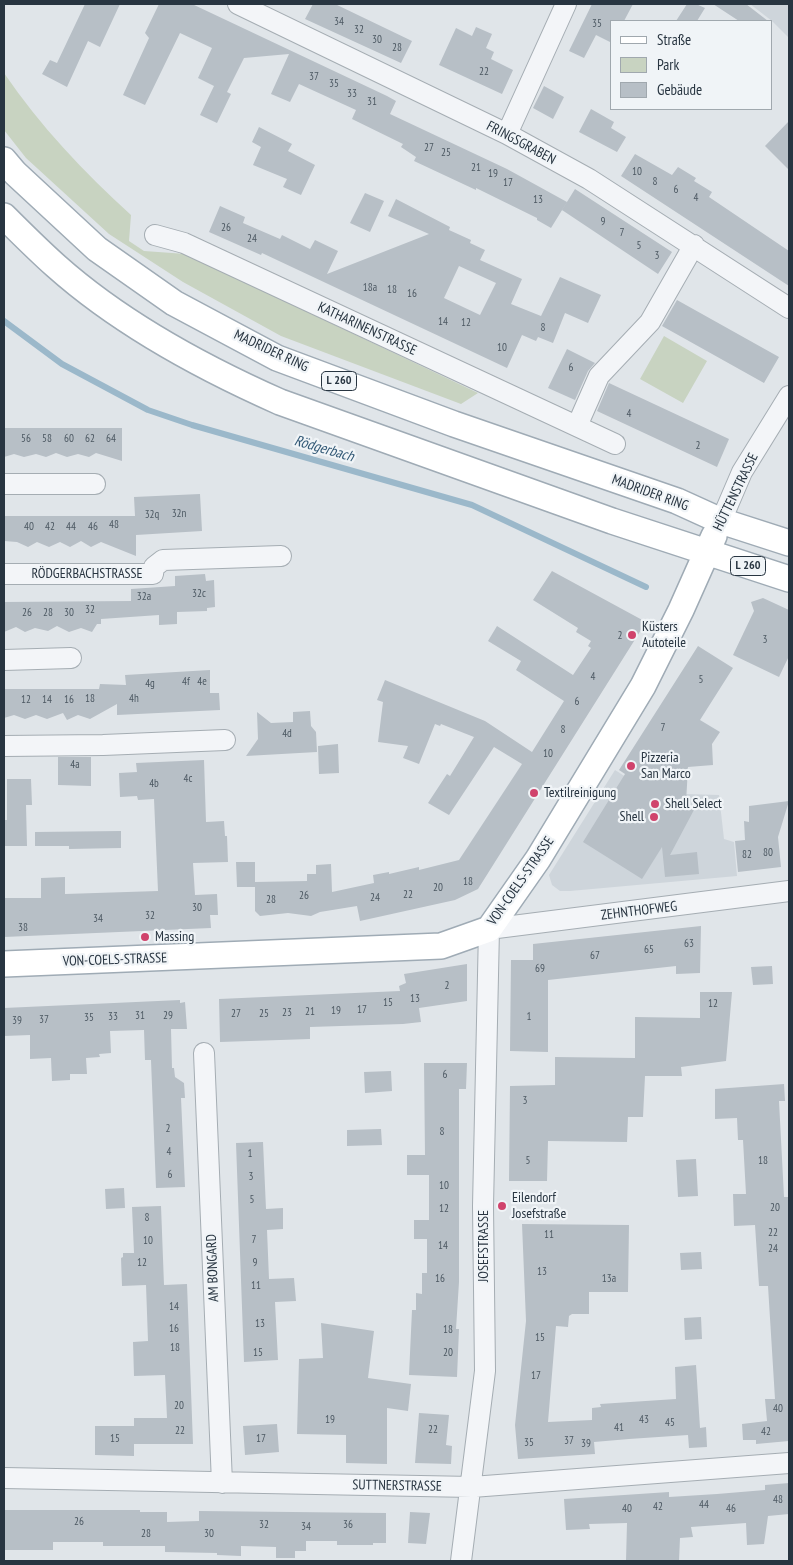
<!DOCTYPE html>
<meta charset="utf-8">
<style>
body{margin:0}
#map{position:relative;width:793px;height:1565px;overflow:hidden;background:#e0e5e9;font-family:"PT Sans Narrow",sans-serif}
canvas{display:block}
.frame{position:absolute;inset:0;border:5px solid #283541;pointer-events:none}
.legend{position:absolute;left:610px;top:20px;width:162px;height:90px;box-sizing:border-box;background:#f0f4f7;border:1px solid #a0a8ae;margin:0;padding:6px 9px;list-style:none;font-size:15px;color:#283541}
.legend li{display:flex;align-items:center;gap:10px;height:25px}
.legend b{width:25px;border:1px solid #a0a8ae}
</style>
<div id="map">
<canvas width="793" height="1565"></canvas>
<div class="frame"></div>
<ul class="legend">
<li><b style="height:6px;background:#fff"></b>Straße</li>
<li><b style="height:14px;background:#c8d3c1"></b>Park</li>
<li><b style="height:14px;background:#b7bfc6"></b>Gebäude</li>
</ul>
</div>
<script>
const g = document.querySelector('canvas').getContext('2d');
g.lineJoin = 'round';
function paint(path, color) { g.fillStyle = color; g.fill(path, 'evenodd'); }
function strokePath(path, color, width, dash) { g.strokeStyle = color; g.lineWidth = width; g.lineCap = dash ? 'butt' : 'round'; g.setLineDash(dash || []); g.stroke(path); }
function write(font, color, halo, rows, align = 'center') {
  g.font = font + ' "PT Sans Narrow",sans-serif'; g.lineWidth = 4.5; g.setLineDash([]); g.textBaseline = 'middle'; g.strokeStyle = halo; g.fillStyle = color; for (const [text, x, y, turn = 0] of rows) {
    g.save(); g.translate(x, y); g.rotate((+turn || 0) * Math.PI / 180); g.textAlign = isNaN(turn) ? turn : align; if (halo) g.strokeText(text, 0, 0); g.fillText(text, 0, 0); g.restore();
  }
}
paint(new Path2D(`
 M750,4H789V38L772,21Z
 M615,770L651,793L719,795L724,839L734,842L737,876L570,891H560L552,885L549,875Z`), '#ced5db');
paint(new Path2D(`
 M4,73C40,126 84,172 131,215L129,241L144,251L186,254L478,393L461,404L281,336L183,282L109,234L26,158L4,130Z
 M664,336L707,361L683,403L640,379Z`), '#c8d3c1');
strokePath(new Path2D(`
 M4,321L62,364L148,410L192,425L472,505L646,587`), '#9bb8ca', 6);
paint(new Path2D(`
 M85,4H120L100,47L88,41L67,87L42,74L50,60L57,63Z
 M159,4H192L387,96L396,101L390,114L507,169L567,202L551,228L537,220V218L476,188V190L414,161L416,157L401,147L403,144L352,119L356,110L299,84L290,102L271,94L289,54L244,58L227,92L231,94L217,123L200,115L214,86L198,78L212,48L180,33L145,105L123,95L149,38L145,33Z
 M313,4H335L412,41L401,63L305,19Z
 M592,4H633L624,21H612V43L596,35L584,58L569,51Z
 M687,4H696L705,8L697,21H676Z
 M713,4H746L768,21H739Z
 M476,27L492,34L486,48L494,52L491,59L513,70L502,94L439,65L456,28L472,36Z
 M544,86L564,97L553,119L533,108Z
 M591,109L614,122L611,128L626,137L617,152L579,132Z
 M789,121V170L765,146Z
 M259,127L292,144L288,151L315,165L301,195L283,187L287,179L253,165L261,147L252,142Z
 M635,154L672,175L678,167L696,178L694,181L712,192L709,197L789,251V286L621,176Z
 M575,189L672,252L658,274L562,210Z
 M365,193L384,201L370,232L350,223Z
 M396,199L450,227L449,230L471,240L470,243L485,250L480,260L522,279L511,304L541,316L560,277L601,295L588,323L565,313L553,343L538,337L536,341L522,335L507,368L262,253L261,255L209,232L220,206L245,217L243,223L280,239L282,235L310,249L315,240L338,251L327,274L429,234L388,216ZM459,266L496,283L480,315L444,298Z
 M677,300L779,357L764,383L662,326Z
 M567,349L595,363L588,371L575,400L548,388Z
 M609,383L729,439L717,467L597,411Z
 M4,428H122V461L96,453L89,457L78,454L67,457L56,453L46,457L36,454L24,457L14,454L4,457Z
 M200,494L202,531L136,535V556L101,542L91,547L81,541L70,547L60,542L49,547L37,542L28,547L17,542L4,541V516H135L134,497Z
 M552,571L646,622L478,889L455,900L360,921L357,906L320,912L311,916L288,913L260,916L255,911V887H237L236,862H255V882L307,881V874H316V865L331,864L332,892L374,883L373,875L389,872V874L419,867V870L459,860L522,764L494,747L449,815L428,803L447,774L450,776L474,737L441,724L440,726L435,724L419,764L403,758L408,746L378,742L383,702L377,700L385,680L485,721L532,752L564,701L516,670L521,661L488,641L497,626L573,675L591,648L588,646L591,641L576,632L578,628L533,600Z
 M205,574L206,581L214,580L215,607L207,608V611L177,612V624L159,625V615L101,619V624H97L92,632L81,628L69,632L57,626L48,631L35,628L25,632L16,627L4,632V602L131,601V589L175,586V576Z
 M763,598L789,610V656L779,677L733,655L754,611L751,602Z
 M698,646L733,668L700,720L720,732L712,744L713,765L688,767L686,803L695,808L670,855L697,852L699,874L665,877L662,847L642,879L583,842L625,774L619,770Z
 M210,670V693H219L220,710L117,715V704L90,719L78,715L67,720L63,713L47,719L36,715L25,719L14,715L4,718V689H99L100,684L126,685L125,675Z
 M310,711L311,726L316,732L317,752L246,756L258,739L257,712L271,723L293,722V712Z
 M338,744L339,773L319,774L318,746Z
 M58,757H91V786L58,785Z
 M204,760L206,822L224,821L225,836H227L228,862L193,863L195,895L217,894L218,915H210L211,928L4,937V898H41V878L65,877V894L158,891L154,799L138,800L137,796L120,797L119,773L137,772L136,763Z
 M7,779H31L32,805H26L27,846H4V820H7Z
 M789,801L778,837L781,867L738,872L735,841L745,840L744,821L749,822V806Z
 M121,831V848L69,849V846H35V832Z
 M701,926L700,973L676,974V966L548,980V1052L510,1051L511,960H533V944Z
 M467,964V1001L419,1008L421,1022L403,1024L310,1027V1039L220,1042L219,999L400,991L399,986L406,983L404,974Z
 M772,966L773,984L753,985L751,967Z
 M700,992H732L726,1061L681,1067L682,1076H645L643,1117H628L627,1142L548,1141L547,1181H509L510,1086L555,1085V1057L635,1058V1017L700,1018Z
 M180,1000V1003L185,1002L187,1029H171L172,1068H174L175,1077L184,1083L185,1098H181L185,1187L156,1188L151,1060H145L144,1030L110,1031L111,1053L99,1054L100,1057L86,1058L87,1074H70V1080L52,1081L51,1058L30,1059V1035L4,1036V1008Z
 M424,1063H467L466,1089H459V1282L456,1329H459L457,1377L409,1375L412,1310H416V1293L422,1294V1273H427V1239H414V1220H429V1175H407V1155H425Z
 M391,1071L392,1091L365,1093L364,1072Z
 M784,1084L785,1101H779L784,1197H789V1441L756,1444V1440H743L742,1424L767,1421L765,1399H775L768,1286H759L755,1225L734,1226L733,1194H746L743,1140H738L737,1118L715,1119V1089Z
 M381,1129L382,1145L347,1146V1130Z
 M263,1142L266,1209L283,1208V1229L267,1230L269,1279L294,1278L296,1301L275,1302L278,1360L244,1362L236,1143Z
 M696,1159L698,1196L678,1197L676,1160Z
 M124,1188L125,1208L106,1209L105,1189Z
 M161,1206L164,1285L187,1284L193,1444H134V1456L95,1455V1426H134V1418H167L165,1375L134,1376L133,1342L148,1341L146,1285L122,1286L121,1258L123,1257V1253H134L132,1207Z
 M522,1224L629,1225L628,1292H589V1314H572L569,1316L568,1327L556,1326L548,1422L592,1420V1408L601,1407L600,1404L676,1399L675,1367L696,1365L700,1428L706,1427L707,1447L689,1448L688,1435L629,1439L594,1442L595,1454L518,1459L515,1425L526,1321Z
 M701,1252L702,1269L681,1270L680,1253Z
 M701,1317L702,1339L685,1340L684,1318Z
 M321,1323L374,1331L368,1378L411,1384L408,1411L387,1408V1464L346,1463V1435L297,1434L299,1359L323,1358Z
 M419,1413L449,1415L446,1445L452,1446L451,1464L415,1463Z
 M277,1424L279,1452L245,1455L243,1426Z
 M789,1483V1514L768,1516L764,1544L747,1545L746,1523L691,1527L693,1537L680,1538L679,1561H626L627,1523L589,1524L590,1529L566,1530L564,1499L669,1492V1497L717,1494L765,1490V1485Z
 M4,1510H140V1512H167V1522L199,1521V1511L386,1513V1543H373V1545H337V1541H306V1551H295V1558H276V1547L241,1546V1556L217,1555V1553L165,1552V1546H103V1542H53V1550H4Z
 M410,1512L430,1513L426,1544L408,1543Z`), '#b7bfc6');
const minor = new Path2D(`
 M238,4L507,134L589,179L789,308
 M507,134L566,4
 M155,235L184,243L615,444
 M577,426L599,376L650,322L694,245
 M4,484H95
 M715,535L742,472L789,396
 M4,574H153L154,567L163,560L281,556
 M4,660L71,658
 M4,746L103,745L225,740
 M204,1053L222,1483
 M4,1478L472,1487L789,1463
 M461,1561L485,1371L483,1206L489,929L789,891`);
const major = new Path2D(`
 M4,160L15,173L97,249L174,303L277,358L454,424L677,501L721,521L789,543
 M4,216C21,233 38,250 56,266C121,324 201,367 280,402L612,521L789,579
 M4,964L441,946L489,929L538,859L643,686L681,610L714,536`);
strokePath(minor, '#a5adb3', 22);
strokePath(major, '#9fabb5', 28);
strokePath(minor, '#f3f5f8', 20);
strokePath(major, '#fff', 25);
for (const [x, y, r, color] of [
 [632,635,5,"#d0436c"],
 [631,766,5,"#d0436c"],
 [534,793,5,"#d0436c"],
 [655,804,5,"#d0436c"],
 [654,817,5,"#d0436c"],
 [145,937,5,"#d0436c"],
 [502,1206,5,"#d0436c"]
]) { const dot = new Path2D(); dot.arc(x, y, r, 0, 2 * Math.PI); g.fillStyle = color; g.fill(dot); strokePath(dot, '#f0f4f7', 2); }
write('11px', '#4c5862', null, [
 ["34",339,22],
 ["35",597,24],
 ["32",359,30],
 ["30",377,40],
 ["28",397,48],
 ["22",484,72],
 ["37",314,77],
 ["35",334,84],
 ["33",352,94],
 ["31",372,102],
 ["27",429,148],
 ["25",446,153],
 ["21",476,168],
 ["10",637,172],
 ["19",493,174],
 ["8",655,182],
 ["17",508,183],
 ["6",676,190],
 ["4",696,198],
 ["13",538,200],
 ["9",603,222],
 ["26",226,228],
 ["7",622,233],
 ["24",252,239],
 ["5",639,246],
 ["3",657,256],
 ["18a",370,288],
 ["18",392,290],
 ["16",412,294],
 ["14",443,322],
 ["12",466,323],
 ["8",543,328],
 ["10",502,348],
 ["6",571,368],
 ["4",629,414],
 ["56",26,439],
 ["58",47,439],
 ["60",69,439],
 ["62",90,439],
 ["64",111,439],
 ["2",698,446],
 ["32n",179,514],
 ["32q",152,515],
 ["48",114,525],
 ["40",29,527],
 ["42",50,527],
 ["44",71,527],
 ["46",93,527],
 ["32c",199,594],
 ["32a",144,597],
 ["32",90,610],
 ["26",27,613],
 ["28",48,613],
 ["30",69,613],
 ["2",620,636],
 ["3",765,640],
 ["4",593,677],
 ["5",701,680],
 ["4f",186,682],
 ["4e",202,682],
 ["4g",150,684],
 ["18",90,699],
 ["4h",134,699],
 ["12",26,700],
 ["14",47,700],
 ["16",69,700],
 ["6",577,702],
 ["7",663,728],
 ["8",563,730],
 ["4d",287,734],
 ["10",548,754],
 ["4a",75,765],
 ["4c",188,779],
 ["4b",154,784],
 ["80",768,853],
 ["82",747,855],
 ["18",468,882],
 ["20",438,888],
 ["22",408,895],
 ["26",304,896],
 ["24",375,898],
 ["28",271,900],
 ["30",197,908],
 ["32",150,916],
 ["34",98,919],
 ["38",23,928],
 ["63",689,944],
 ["65",649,950],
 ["67",595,956],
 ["69",540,969],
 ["2",447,986],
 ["13",415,999],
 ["15",388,1003],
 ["12",713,1004],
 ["17",362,1010],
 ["19",336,1011],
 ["21",310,1012],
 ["23",287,1013],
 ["27",236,1014],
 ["25",264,1014],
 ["31",140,1016],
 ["29",168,1016],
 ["33",113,1017],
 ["1",529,1017],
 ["35",89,1018],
 ["37",44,1020],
 ["39",17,1021],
 ["6",445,1075],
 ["3",525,1101],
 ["2",168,1129],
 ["8",442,1132],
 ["4",169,1152],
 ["1",250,1154],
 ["5",528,1161],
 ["18",763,1161],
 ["6",170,1175],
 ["3",251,1177],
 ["10",444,1186],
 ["5",252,1200],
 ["20",775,1208],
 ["12",444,1209],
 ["8",147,1218],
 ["22",773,1233],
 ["11",549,1235],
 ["7",254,1240],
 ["10",148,1241],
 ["14",443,1246],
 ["24",773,1249],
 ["12",142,1263],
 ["9",255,1263],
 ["13",542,1272],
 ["16",440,1279],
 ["13a",609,1279],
 ["11",256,1286],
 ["14",174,1307],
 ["13",260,1324],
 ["16",174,1329],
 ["18",448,1330],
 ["15",540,1338],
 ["18",175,1348],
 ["15",258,1353],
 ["20",448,1353],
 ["17",536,1376],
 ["20",179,1406],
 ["40",778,1409],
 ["19",330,1420],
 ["43",644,1420],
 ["45",670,1423],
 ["41",619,1428],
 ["22",433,1430],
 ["22",180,1431],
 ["42",766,1432],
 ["15",115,1439],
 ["17",261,1439],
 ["37",569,1441],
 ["35",529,1443],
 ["39",586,1444],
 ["48",778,1500],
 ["44",704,1505],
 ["42",658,1507],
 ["40",627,1509],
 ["46",731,1509],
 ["26",79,1522],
 ["32",264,1525],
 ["36",348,1525],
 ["34",306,1527],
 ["28",146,1534],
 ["30",209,1534]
]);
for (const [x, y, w] of [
 [339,381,35],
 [748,566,35]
]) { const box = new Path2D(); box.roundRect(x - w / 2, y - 9.5, w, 19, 4); g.fillStyle = '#f0f4f7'; g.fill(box); strokePath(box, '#283541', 1); }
write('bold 12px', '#283541', null, [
 ["L 260",339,381],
 ["L 260",748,566]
]);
write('14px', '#283541', '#f0f4f7', [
 ["FRINGSGRABEN",521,143,28],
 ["KATHARINENSTRASSE",367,329,25],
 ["MADRIDER RING",271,351,25],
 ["HÜTTENSTRASSE",736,492,-64],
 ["MADRIDER RING",650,493,20],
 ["RÖDGERBACHSTRASSE",87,574],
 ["VON-COELS-STRASSE",521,881,-55],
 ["ZEHNTHOFWEG",639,911,-7],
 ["VON-COELS-STRASSE",115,960,-2],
 ["JOSEFSTRASSE",484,1246,-90],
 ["AM BONGARD",213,1268,-92],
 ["SUTTNERSTRASSE",397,1486,1]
]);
write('14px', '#283541', '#f0f4f7', [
 ["Küsters",642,627],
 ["Autoteile",642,643],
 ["Pizzeria",641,758],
 ["San Marco",641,774],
 ["Textilreinigung",544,793],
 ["Shell Select",665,804],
 ["Shell",644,817,"right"],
 ["Massing",155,937],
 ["Eilendorf",512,1198],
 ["Josefstraße",512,1214]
], 'left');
write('italic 15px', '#325976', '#f0f4f7', [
 ["Rödgerbach",324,449,16]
]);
</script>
